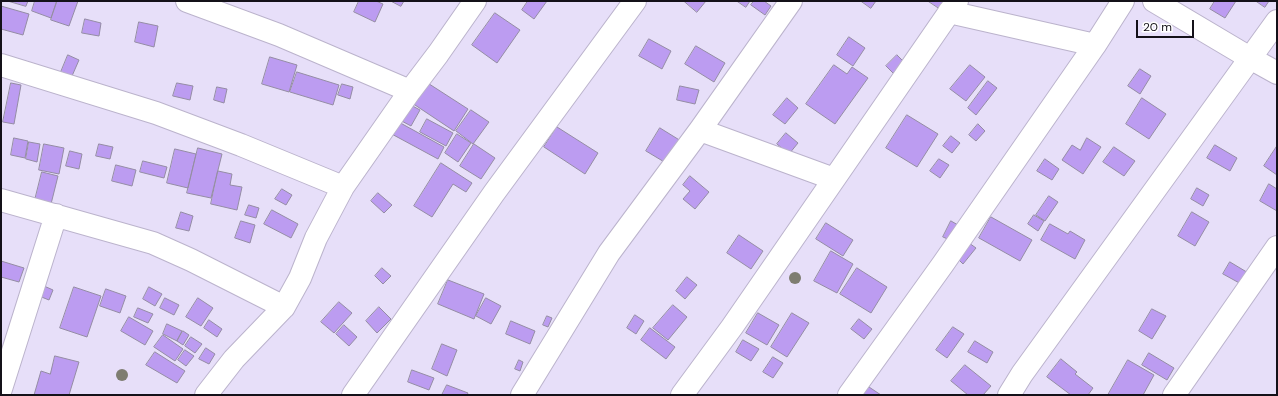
<!DOCTYPE html>
<style>
body{margin:0}
#map{position:relative;width:1278px;height:396px;overflow:hidden;background:#e7dff9;font-family:"DM Sans",sans-serif}
canvas{display:block}
.frame{position:absolute;inset:0;border:2px solid #141119;pointer-events:none}
.scale{position:absolute;left:1136px;top:20px;width:58px;height:18px;box-sizing:border-box;border:2px solid #141119;border-top:0;padding-left:5px;font-size:12px;line-height:14px;white-space:nowrap;color:#141119;-webkit-text-stroke:3px #fff;paint-order:stroke}
</style>
<div id="map">
<canvas width="1278" height="396"></canvas>
<div class="frame"></div>
<div class="scale">20 m</div>
</div>
<script>
const g = document.querySelector('canvas').getContext('2d');
g.lineJoin = 'round';
function paint(path, color) { g.fillStyle = color; g.fill(path, 'evenodd'); }
function strokePath(path, color, width, dash) { g.strokeStyle = color; g.lineWidth = width; g.lineCap = dash ? 'butt' : 'round'; g.setLineDash(dash || []); g.stroke(path); }
const building = new Path2D(`
 M8,1H28L26,6Z
 M35,1H57L51,18L32,11Z
 M57,1H78L69,26L51,20Z
 M359,1H376L383,4L375,22L354,12Z
 M391,1H404L401,6Z
 M528,1H547L534,19L522,10Z
 M684,1H706L697,12Z
 M737,1H750L746,7Z
 M754,1H764L771,6L765,15L751,5Z
 M861,1H876L871,8Z
 M928,1H944L939,8Z
 M1215,1H1236L1225,18L1210,9Z
 M1256,1H1269L1265,7Z
 M1,6L29,14L23,35L1,29Z
 M495,13L520,30L497,63L472,45Z
 M85,19L101,23L99,36L82,33Z
 M139,22L158,26L154,47L135,42Z
 M849,37L865,48L853,66L837,55Z
 M649,39L671,51L662,69L639,56Z
 M696,46L725,63L714,82L685,64Z
 M68,55L79,60L72,76L61,72Z
 M897,55L904,62L893,73L886,66Z
 M270,57L297,65L289,92L262,84Z
 M834,65L847,74L852,67L868,78L835,124L806,104Z
 M970,65L985,77L966,101L950,89Z
 M1140,69L1151,76L1140,94L1128,86Z
 M297,72L339,85L333,105L290,92Z
 M423,80L468,109L454,131L409,101Z
 M988,81L997,88L976,115L968,108Z
 M11,83L21,85L14,124L3,122Z
 M177,83L193,86L190,100L173,96Z
 M342,84L353,87L350,99L338,95Z
 M680,86L699,90L695,104L677,100Z
 M217,87L227,89L224,103L214,100Z
 M787,98L798,108L785,124L773,115Z
 M1142,98L1166,114L1149,139L1126,124Z
 M407,103L420,110L411,126L398,119Z
 M471,110L489,122L473,144L456,131Z
 M907,115L938,134L917,167L886,148Z
 M427,119L453,133L446,146L420,132Z
 M395,120L444,147L438,159L388,132Z
 M978,124L985,131L976,141L969,135Z
 M557,127L598,153L585,174L544,147Z
 M660,128L681,141L666,163L646,151Z
 M786,133L798,143L789,154L777,144Z
 M457,134L471,143L458,162L445,153Z
 M951,136L960,143L952,153L943,146Z
 M14,138L28,141L25,158L11,155Z
 M1087,138L1101,147L1083,174L1062,160L1072,145L1080,150Z
 M29,142L40,144L37,162L26,159Z
 M44,144L64,148L59,174L39,170Z
 M99,144L113,147L110,159L96,156Z
 M474,144L495,158L481,179L460,166Z
 M1215,145L1237,158L1230,171L1207,158Z
 M1277,146V175L1264,166Z
 M1114,147L1135,161L1124,176L1103,162Z
 M198,148L222,154L211,198L187,193Z
 M175,149L196,154L188,188L167,183Z
 M70,151L82,154L79,169L66,166Z
 M939,159L949,165L940,178L930,171Z
 M1045,159L1059,169L1052,180L1037,171Z
 M143,161L167,167L164,178L140,172Z
 M441,163L472,183L466,192L453,184L432,217L414,206Z
 M116,165L136,170L132,186L112,181Z
 M218,171L232,174L230,185L242,187L237,210L211,204Z
 M42,172L58,176L50,208L34,204Z
 M690,176L709,192L695,209L683,199L690,191L683,185Z
 M1269,184L1277,189V211L1260,201Z
 M1197,188L1209,195L1203,206L1191,199Z
 M282,189L292,195L286,205L275,199Z
 M378,193L392,205L384,213L371,201Z
 M1049,196L1058,202L1045,221L1036,215Z
 M249,205L259,208L256,218L245,215Z
 M272,210L298,224L291,238L264,224Z
 M181,212L193,216L189,231L176,228Z
 M1192,212L1209,222L1195,246L1178,236Z
 M1034,215L1044,221L1038,231L1028,224Z
 M991,217L1032,240L1020,261L979,238Z
 M241,221L255,225L250,243L235,238Z
 M951,221L958,225L950,240L943,237Z
 M826,223L853,240L843,256L816,239Z
 M1050,224L1068,234L1070,231L1085,240L1075,259L1041,240Z
 M739,235L763,251L751,269L727,253Z
 M969,243L976,248L963,264L957,258Z
 M831,251L853,264L837,293L814,281Z
 M1,261L24,268L19,282L1,277Z
 M1230,262L1250,274L1243,285L1223,274Z
 M382,268L391,276L383,284L375,276Z
 M857,268L887,287L871,313L840,294Z
 M687,277L697,285L685,299L676,291Z
 M448,280L484,294L474,319L438,304Z
 M44,286L53,290L49,300L39,296Z
 M74,287L101,296L87,337L60,328Z
 M149,287L162,294L155,306L143,299Z
 M106,289L126,296L120,313L100,306Z
 M165,298L179,305L174,315L160,308Z
 M198,298L213,308L201,326L186,317Z
 M486,298L501,306L491,324L476,316Z
 M339,302L352,313L334,333L321,322Z
 M673,305L687,317L668,340L653,328Z
 M379,307L391,319L377,333L366,321Z
 M138,308L153,314L148,323L134,317Z
 M1152,309L1166,316L1152,339L1139,331Z
 M758,313L779,325L767,345L746,333Z
 M792,313L809,323L787,357L771,347Z
 M635,315L644,321L636,334L627,328Z
 M547,316L552,318L548,327L543,325Z
 M129,317L153,331L145,345L121,331Z
 M859,319L872,329L864,339L851,329Z
 M209,320L222,329L217,337L204,328Z
 M511,321L535,331L530,344L506,334Z
 M167,324L182,331L177,341L163,334Z
 M344,325L357,337L349,346L336,334Z
 M953,327L964,334L947,358L936,350Z
 M650,328L675,347L666,359L641,340Z
 M183,331L189,335L183,345L177,341Z
 M163,335L183,349L175,361L154,347Z
 M191,337L202,344L195,353L185,346Z
 M743,340L759,349L751,361L736,352Z
 M975,341L993,352L987,363L968,352Z
 M442,344L457,350L447,376L432,369Z
 M206,348L215,354L209,364L199,359Z
 M185,350L194,356L186,366L178,360Z
 M155,352L185,371L177,383L146,365Z
 M1149,353L1174,368L1167,380L1142,365Z
 M55,356L79,362L69,395H34L41,371L50,374Z
 M773,357L783,363L773,378L763,372Z
 M1061,359L1077,372L1075,374L1093,388L1088,395H1071L1047,377Z
 M519,360L523,362L520,371L515,369Z
 M1128,360L1154,375L1143,395H1108Z
 M965,365L991,386L983,395H968L951,381Z
 M412,370L434,378L429,390L408,382Z
 M447,385L468,393L467,395H442Z
 M869,387L881,395H863Z`);
paint(building, '#bc9cf1');
strokePath(building, '#948ca4', 1);
const street = new Path2D(`
 M187,1L279,35L410,91
 M1154,1L1250,58L1277,73
 M949,12L1095,45
 M1,65L156,113L241,145L343,187
 M700,130L834,179
 M1,200L153,243L191,260L284,307
 M1,389L56,215
 M206,395L234,359L284,307L300,278L316,238L343,187L410,91L438,54L475,1
 M353,395L494,193L635,1
 M522,395L609,253L700,130L791,1
 M682,395L732,327L957,1
 M849,395L943,264L1095,45L1123,1
 M1009,395L1022,374L1277,21
 M1174,395L1277,247`);
strokePath(street, '#bbb3cc', 24);
strokePath(street, '#fff', 22);
g.fillStyle = '#7e7d71';
for (const [x, y] of [
 [795,278],
 [122,375]
]) { g.beginPath(); g.arc(x, y, 6, 0, 2 * Math.PI); g.fill(); }
</script>
